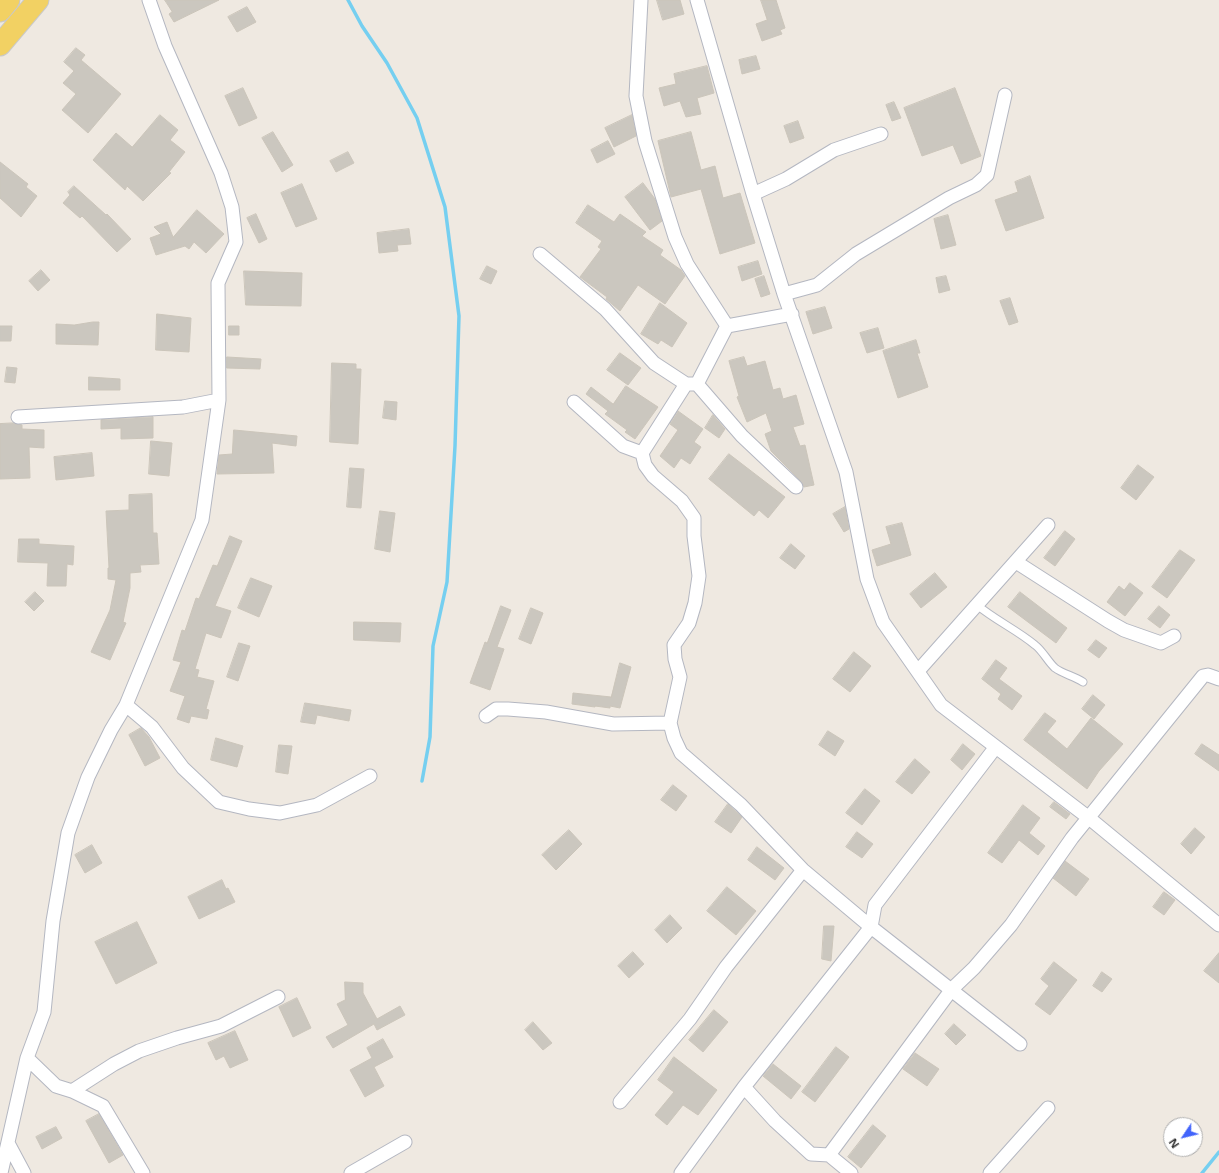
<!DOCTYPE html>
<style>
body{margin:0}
#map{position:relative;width:1219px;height:1173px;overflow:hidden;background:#efe9e1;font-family:"Open Sans",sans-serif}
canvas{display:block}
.north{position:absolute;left:1163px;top:1117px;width:40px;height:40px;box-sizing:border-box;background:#fff;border:1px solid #ababab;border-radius:50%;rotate:235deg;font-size:11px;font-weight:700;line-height:16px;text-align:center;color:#2e2e2e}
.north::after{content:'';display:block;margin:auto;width:14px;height:18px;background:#4264fb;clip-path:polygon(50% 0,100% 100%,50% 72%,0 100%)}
</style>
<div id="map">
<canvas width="1219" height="1173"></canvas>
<div class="north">N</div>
</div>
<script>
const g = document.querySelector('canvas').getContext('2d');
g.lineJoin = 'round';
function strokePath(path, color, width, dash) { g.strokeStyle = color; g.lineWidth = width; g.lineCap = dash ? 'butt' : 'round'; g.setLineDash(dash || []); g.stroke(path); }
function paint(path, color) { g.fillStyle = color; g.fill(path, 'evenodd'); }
strokePath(new Path2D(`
 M348,0L362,26L387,63L417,118L445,207L459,316L455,446L447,582L433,646L430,737L422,781
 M1202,1173L1219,1152`), '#75cff0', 3.5);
const building = new Path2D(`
 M165,0H219L174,22L169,14L172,12Z
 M657,0H680L684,14L663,20Z
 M761,0H776L785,28L780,30L782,34L762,41L756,24L767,20Z
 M247,7L256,22L237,32L228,17Z
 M76,48L85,55L81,60L121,94L88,133L62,110L76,94L63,83L74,71L64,62Z
 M756,56L760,69L742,74L739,60Z
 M707,66L714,93L697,98L701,114L686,117L680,101L664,106L659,88L676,84L674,74Z
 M243,88L257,118L239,126L225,96Z
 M955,88L981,156L961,164L953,145L922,156L904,108Z
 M894,102L901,118L892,121L886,105Z
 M160,115L178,130L170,140L185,152L169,172L171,173L143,201L127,186L125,190L93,160L116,133L132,147Z
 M632,115L636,136L614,147L605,128Z
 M798,121L804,138L790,143L784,126Z
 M273,132L293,165L282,172L262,138Z
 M691,132L701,170L715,166L723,198L740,193L755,243L720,254L701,189L671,197L658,141Z
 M608,141L615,154L597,163L591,150Z
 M348,152L354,163L336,172L330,161Z
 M0,162L28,184L26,187L37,196L21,217L0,198Z
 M1030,176L1044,218L1006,231L995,200L1018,192L1015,182Z
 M643,183L655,199L662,221L650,230L625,197Z
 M302,184L317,219L296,227L281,193Z
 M74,186L106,215L107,214L131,239L117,252L82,216L80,218L63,203L70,195L68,192Z
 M588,205L614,222L620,214L646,232L642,236L663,250L660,255L681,270L685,276L665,304L638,285L620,311L606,299L607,297L580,277L601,249L598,247L602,241L576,223Z
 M197,210L224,234L206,253L194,242L189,249L185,246L156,255L150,238L161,234L154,227L167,222L173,237Z
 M256,214L267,239L259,243L247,218Z
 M948,215L956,245L941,249L934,219Z
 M409,229L411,244L397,245L398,251L379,253L377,233Z
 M758,261L762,274L742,281L738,267Z
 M487,266L497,271L491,284L480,279Z
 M41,270L50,280L38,291L29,281Z
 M244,271L302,273L301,306L246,305Z
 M764,276L770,294L761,297L755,279Z
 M946,276L950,290L939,293L936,278Z
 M1010,298L1018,322L1009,325L1000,301Z
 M660,303L687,323L672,347L661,340L658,344L641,334Z
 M825,307L832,328L813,334L806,312Z
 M157,314L191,318L189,352L156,350Z
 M93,322H99L98,345L56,344V324L74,325Z
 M0,326H12L11,341H0Z
 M229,326H239V335H229Z
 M878,328L884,348L867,353L860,333Z
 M916,340L920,353H917L928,387L898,398L883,351Z
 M620,353L641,368L628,385L607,370Z
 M227,357L261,359L260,369L227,368Z
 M744,357L747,366L765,361L773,390L780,388L783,399L796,395L804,424L793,427L800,446L805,445L814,485L804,487L801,481L771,451L765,434L772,431L766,413L747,422L737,397L739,396L729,361Z
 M332,363L356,364V369H361L358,444L330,442Z
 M7,367L17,368L15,383L5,382Z
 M89,377L120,379V390H89Z
 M626,386L658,407L635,439L625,432L627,430L605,414L608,411L586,394L591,387L613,404Z
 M385,401L397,402L396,420L383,418Z
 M678,411L703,429L694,442L701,447L690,464L681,458L674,468L660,456L678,430L670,424Z
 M713,415L725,429L719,438L705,428Z
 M153,417V438L121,439V428L101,429V420Z
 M13,423L22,425V429L44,430V448L29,447L30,478L0,479V424Z
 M234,430L297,436L296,446L272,443L274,473L217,474L219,455L232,454Z
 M151,441L172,443L169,476L149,474Z
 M92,453L94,476L56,480L54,457Z
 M729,454L785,497L768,518L759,510L754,516L709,479Z
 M1138,465L1154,477L1136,500L1121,488Z
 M350,468L364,469L361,508L347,507Z
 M152,494L153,533H157L159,564L140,565L141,572L130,573V588L123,622L126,623L110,660L91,652L110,610L116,580L108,579V568H109L106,511L129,510V495Z
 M845,507L849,529L844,532L833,514Z
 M380,511L395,513L390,552L375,549Z
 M902,523L911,555L877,566L872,550L891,544L886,527Z
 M1065,531L1075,539L1055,566L1044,558Z
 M230,536L242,541L215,606L231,611L221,638L206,633L195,669L199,670L197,677L214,681L206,709L209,710L207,719L191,716L189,723L177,719L185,696L170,691L181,662L173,660L182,630L185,631L196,598L199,599L213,565L217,566Z
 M19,539H39V544L74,546L73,565L67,564L66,586H47L48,563L18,562Z
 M791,544L805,556L795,569L780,558Z
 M1180,550L1195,560L1167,598L1152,587Z
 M935,573L947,587L921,608L910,594Z
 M251,578L272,586L259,617L238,608Z
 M1130,583L1143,593L1125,616L1107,602L1119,586L1124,590Z
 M35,592L44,601L34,611L25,602Z
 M1020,592L1067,628L1056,643L1008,607Z
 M501,606L511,610L497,647L504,649L490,690L470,683L485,642L487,643Z
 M1159,606L1170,615L1160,628L1148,619Z
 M531,608L543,613L531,644L519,639Z
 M354,622L401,623L400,642L354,640Z
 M1096,640L1107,648L1099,658L1088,650Z
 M239,643L250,646L238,681L227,677Z
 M854,652L871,666L850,692L833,679Z
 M996,660L1007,668L999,679L1022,696L1012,710L998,699L1001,694L982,679Z
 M620,663L631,667L620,708L610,706V708L595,706V707L572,704L573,693L611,697Z
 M1093,695L1105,705L1094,719L1082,709Z
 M305,703L351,710L349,721L317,715L315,724L301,722Z
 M1045,713L1056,721L1047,732L1067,749L1091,718L1123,744L1099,771L1087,789L1024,740Z
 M141,728L149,737L160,758L145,766L129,735Z
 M828,731L844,741L835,756L819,745Z
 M216,738L243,746L237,767L211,760Z
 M963,744L975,754L962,770L951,760Z
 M1202,744L1219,755V771L1195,754Z
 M279,745L292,746L288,774L276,772Z
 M915,759L930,772L912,794L896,782Z
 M673,785L687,796L676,811L661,800Z
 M865,789L880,801L862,825L846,813Z
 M1054,802L1070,814L1066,819L1050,807Z
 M728,804L742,817L731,833L715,822Z
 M1023,805L1040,818L1029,833L1045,846L1038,855L1019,840L1002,863L988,853Z
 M1195,828L1205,837L1191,854L1181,844Z
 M569,830L582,844L556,870L542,855Z
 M857,832L873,844L862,858L846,847Z
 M92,845L102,863L85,873L75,855Z
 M757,847L784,868L775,880L748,860Z
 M1065,861L1089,879L1076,896L1053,878Z
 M222,880L226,889L228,888L235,902L199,919L188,897Z
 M727,887L756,911L736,935L707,911Z
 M1164,892L1175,900L1164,915L1153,907Z
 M670,915L682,928L667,943L655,930Z
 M137,922L157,963L116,984L95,942Z
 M824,926H834L831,961L822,959Z
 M633,952L644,964L629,978L618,966Z
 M1219,953V983L1204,971Z
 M1054,962L1077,980L1050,1015L1035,1004L1049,986L1041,979Z
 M1102,972L1112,979L1102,992L1093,986Z
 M345,982L363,983V993L377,1019L400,1006L405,1015L377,1030L374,1024L333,1048L326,1037L348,1025L337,1004L345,1000Z
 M297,998L311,1028L293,1037L279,1007Z
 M714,1010L728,1022L703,1052L689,1040Z
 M533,1022L552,1043L543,1050L525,1030Z
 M954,1024L966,1035L956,1045L945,1034Z
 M235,1031L248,1060L230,1068L224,1056L216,1060L208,1043Z
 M383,1039L393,1057L374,1067L384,1086L365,1097L350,1070L372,1058L367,1048Z
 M836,1047L849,1057L815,1102L802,1092Z
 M915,1053L939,1069L927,1086L903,1069Z
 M674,1057L717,1090L698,1115L683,1105L667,1125L655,1115L674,1092L658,1080Z
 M773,1064L801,1086L791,1099L763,1076Z
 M99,1114L123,1155L109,1163L86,1121Z
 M873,1125L886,1136L861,1168L848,1157Z
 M56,1127L62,1138L42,1149L36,1137Z`);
paint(building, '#cbc7bf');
strokePath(building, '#cbc5ba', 1);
const lane = new Path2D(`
 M977,605C995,620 1017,630 1035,645C1043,651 1048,662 1055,668C1063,674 1074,676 1083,682`);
const street = new Path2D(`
 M641,0L636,96L645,141L675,237L687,264L727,326L792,314
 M697,0L753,194L784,294L846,472L867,579L883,622L941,705L1089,818L1219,925
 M753,194L786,179L834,150L881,134
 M540,254L605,309L654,363L686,384H697
 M784,294L817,285L856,254L949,198L976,185L987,175L1005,95
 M686,384L642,453L645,465L653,476L682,501L694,518V536L699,576L695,603L689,623L674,645L675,659L680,677L670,723L674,738L681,753L741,805L803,870L871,927L1020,1044
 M697,384L742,436L796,487
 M697,384L727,326
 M574,402L623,446L642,453
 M18,417L183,407L219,400
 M1016,562L1108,621L1124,630L1161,643L1174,636
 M918,671L1048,525
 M126,705L152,727L183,768L219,802L249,809L280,813L317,805L370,776
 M486,716L496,709H508L546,712L613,724L670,723
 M72,1091L114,1064L139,1051L177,1038L221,1026L278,997
 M620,1102L690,1019L726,967L803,870
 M8,1143L24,1173
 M829,1155L952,989L974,968L1011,925L1072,838L1203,676L1208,675L1219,679
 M1,1173L27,1058
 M143,1173L103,1106L72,1091L56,1086L27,1058L44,1012L53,921L68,833L88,777L111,730L126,705L202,520L219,400L218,283L236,242L232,207L221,173L165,46L149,0
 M351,1173L405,1142
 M681,1173L744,1087
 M851,1173L829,1155L811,1154L775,1121L744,1087L871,927L875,905L995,748
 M990,1173L1048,1108`);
const primary = new Path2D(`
 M0,11L9,0
 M0,45L38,0`);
strokePath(lane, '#b4b7c1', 9);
strokePath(street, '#b4b7c1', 15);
strokePath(primary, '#c9c9c9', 23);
strokePath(lane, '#fff', 7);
strokePath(street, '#fff', 13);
strokePath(primary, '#f2d163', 21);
</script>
